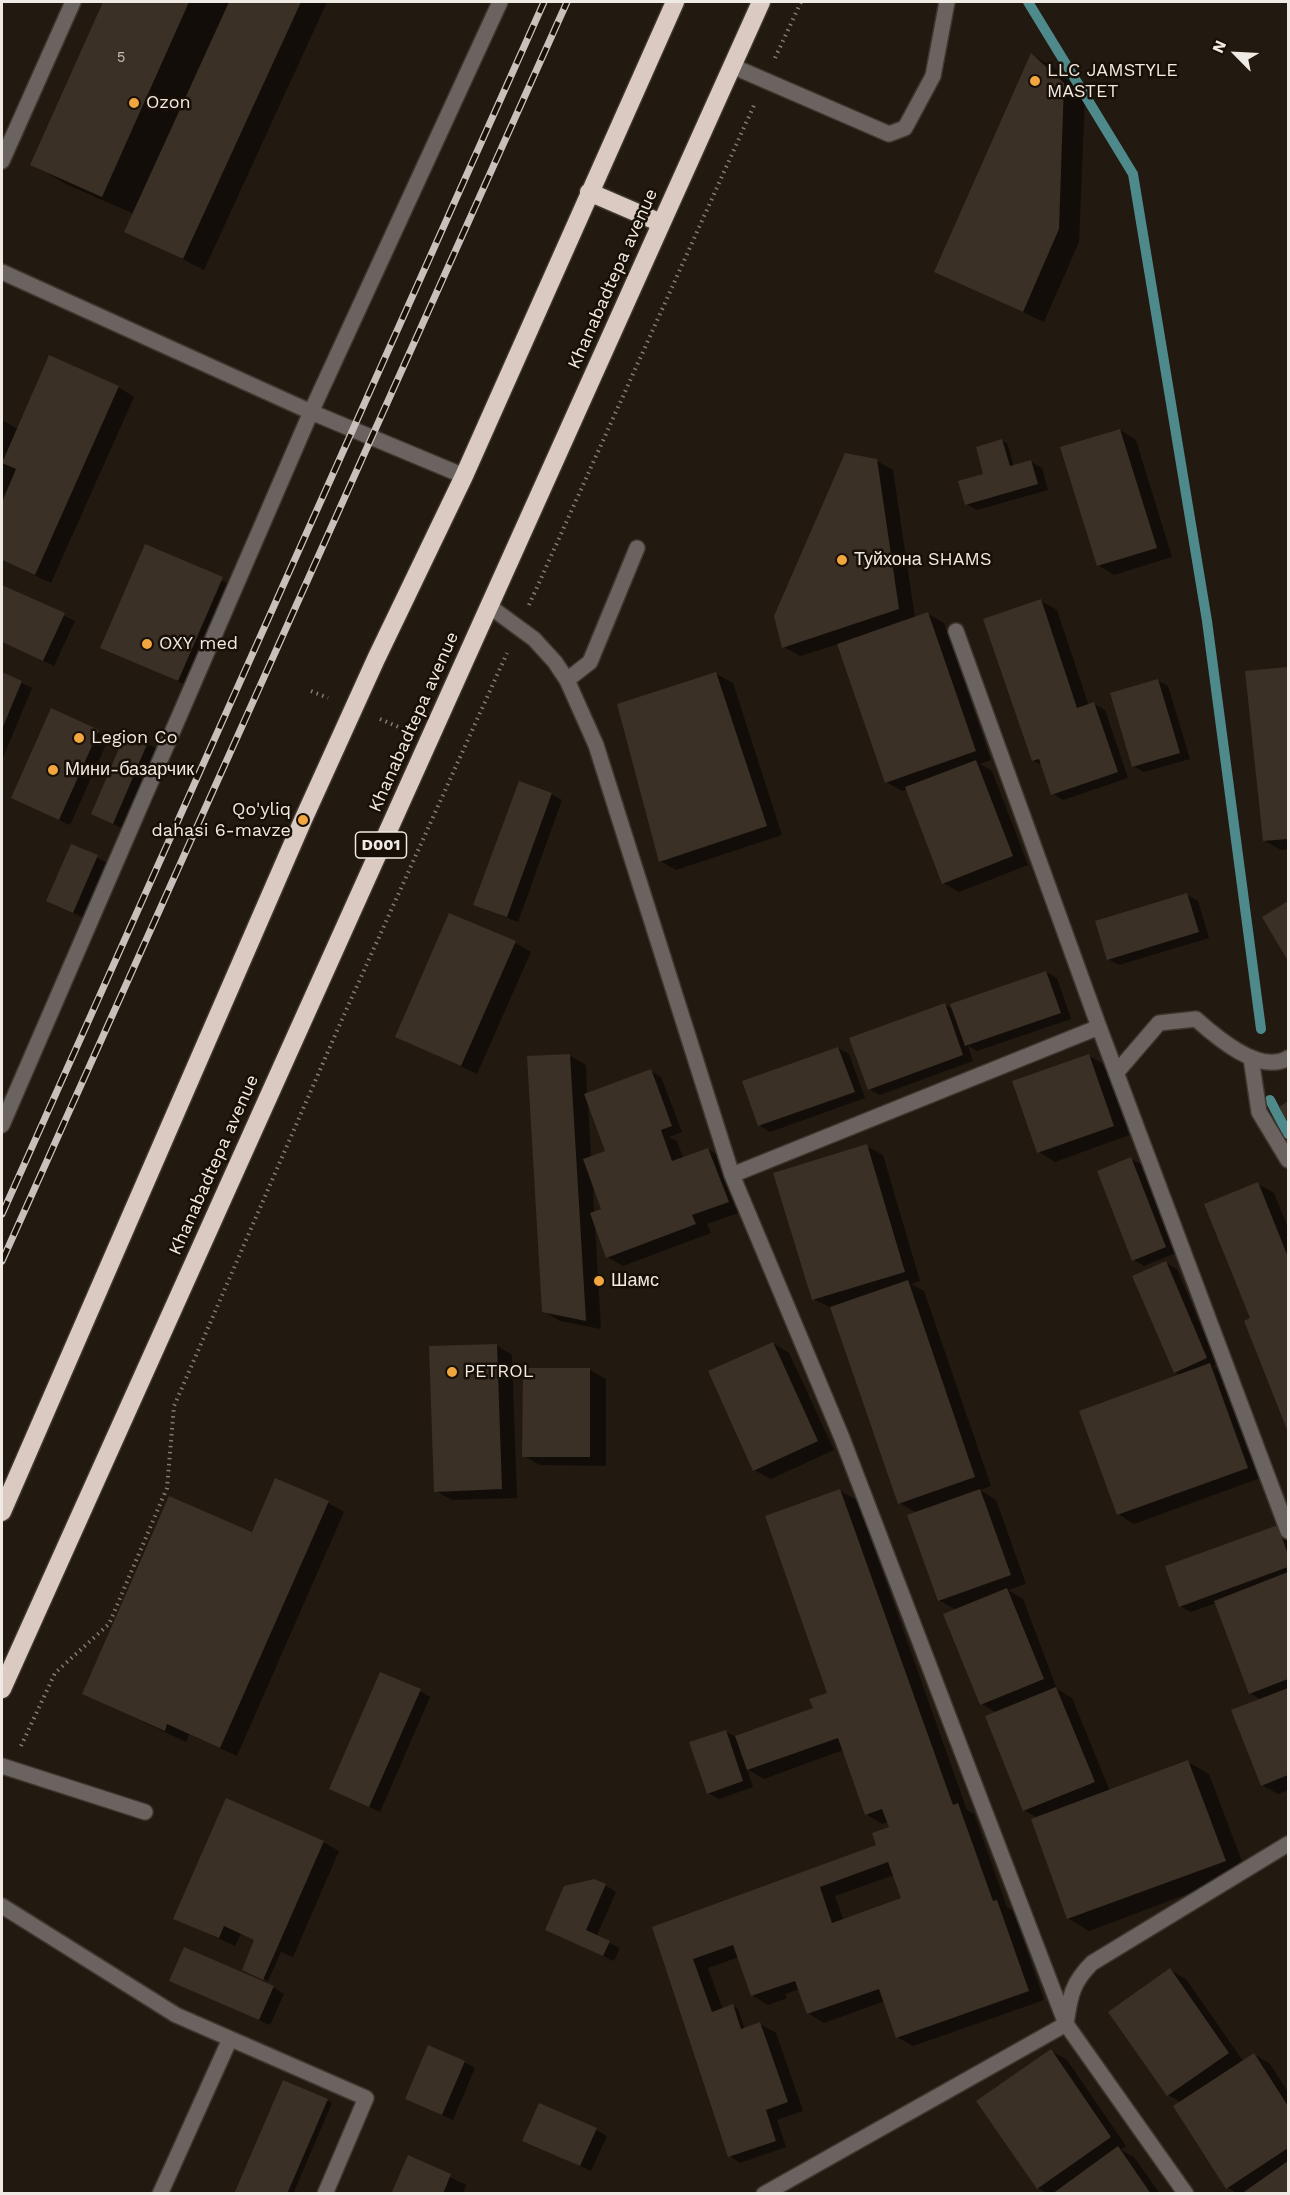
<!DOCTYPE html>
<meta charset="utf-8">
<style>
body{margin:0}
#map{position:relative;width:1290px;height:2195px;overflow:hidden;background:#221910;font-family:"Work Sans",sans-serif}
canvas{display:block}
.frame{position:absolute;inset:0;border:3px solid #f0eae4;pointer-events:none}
.north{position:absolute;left:1206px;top:24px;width:60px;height:60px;-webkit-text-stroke:4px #181007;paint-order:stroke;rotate:294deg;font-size:16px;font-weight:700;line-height:24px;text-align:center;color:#f0eae4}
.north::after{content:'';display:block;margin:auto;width:21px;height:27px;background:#f0eae4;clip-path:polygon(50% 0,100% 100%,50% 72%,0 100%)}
</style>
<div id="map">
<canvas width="1290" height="2195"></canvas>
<div class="frame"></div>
<div class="north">N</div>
</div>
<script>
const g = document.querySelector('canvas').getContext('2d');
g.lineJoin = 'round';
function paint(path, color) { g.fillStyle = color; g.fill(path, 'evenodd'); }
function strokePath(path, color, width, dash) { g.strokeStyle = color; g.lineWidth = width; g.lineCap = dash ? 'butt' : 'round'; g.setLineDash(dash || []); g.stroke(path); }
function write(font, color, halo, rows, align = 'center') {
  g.font = font + ' "Work Sans",sans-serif'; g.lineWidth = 5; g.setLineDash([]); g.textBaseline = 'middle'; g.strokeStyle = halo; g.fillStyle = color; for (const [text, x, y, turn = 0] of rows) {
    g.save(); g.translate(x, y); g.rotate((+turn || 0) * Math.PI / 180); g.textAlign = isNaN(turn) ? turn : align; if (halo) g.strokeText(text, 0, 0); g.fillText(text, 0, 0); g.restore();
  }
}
paint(new Path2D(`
 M104,2H327L204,270L126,231L134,214L68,185L32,164Z
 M1032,55L1053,67L1085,96L1079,242L1044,322L936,272Z
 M118,387L134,397L51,583L2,560V420L18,429Z
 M1120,430L1136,440L1172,557L1114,575L1098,565Z
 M1002,441L1007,443L1014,467L1031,462L1042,468L1048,490L977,510L966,504Z
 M877,461L893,470L915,618L928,614L944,623L991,760L980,764L992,771L1028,865L959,892L943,883L908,789L902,791L886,782L838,644L800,656L784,647Z
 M146,546L238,588L195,689L102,647Z
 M2,586L75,621L54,666L2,642Z
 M1041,601L1057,610L1089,706L1094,704L1105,710L1128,778L1063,800L1053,794L1043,766L1033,760Z
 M1288,668V849L1281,850L1265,841L1247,673Z
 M2,673L32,688L2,760Z
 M716,674L733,683L782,835L676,870L660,861Z
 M1157,680L1168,686L1190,759L1144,772L1133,766Z
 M51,710L109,738L70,825L23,803Z
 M126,734L158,749L124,829L103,819Z
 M551,794L562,800L518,922L475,904Z
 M71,846L108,863L84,918L48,901Z
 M1187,895L1198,901L1209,938L1119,965L1108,959Z
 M1288,902V958L1264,917Z
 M515,943L531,952L477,1074L397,1036Z
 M1046,972L1057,978L1071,1019L977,1051L968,1046L973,1061L880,1095L869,1089L945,1005L954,1010Z
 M838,1048L849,1054L865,1098L770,1132L759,1125Z
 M569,1055L586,1065L587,1095L651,1071L661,1077L682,1132L669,1137L677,1141L683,1158L708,1149L724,1159L744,1211L707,1224L711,1233L623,1266L607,1257L595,1226L601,1329L560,1321L543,1311ZM588,1104L607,1152L591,1158ZM593,1184L603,1210L594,1213Z
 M1089,1056L1106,1065L1129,1135L1055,1162L1039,1152Z
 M866,1146L883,1155L920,1281L911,1284L924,1291L991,1486L980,1490L996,1500L1026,1584L1008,1590L1023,1599L1057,1689L1072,1698L1110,1791L1188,1762L1209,1774L1246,1872L1089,1931L1068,1918L1038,1818L1024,1810L997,1713L982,1704L956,1610L939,1600L917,1513L900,1503L832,1308L813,1299Z
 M1131,1159L1142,1165L1176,1253L1144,1266L1134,1260Z
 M1258,1184L1274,1193L1288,1228V1429L1246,1321L1252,1319Z
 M1166,1263L1177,1269L1217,1364L1213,1366L1226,1374L1263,1477L1134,1524L1118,1514L1181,1375L1175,1372Z
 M773,1343L789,1353L834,1450L771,1479L754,1470Z
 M496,1345L512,1355L517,1498L452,1500L436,1491Z
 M590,1370L606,1379V1466L540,1465L524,1456Z
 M840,1491L857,1500L967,1810L974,1814L1007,1907L1013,1911L1044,2000L913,2046L897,2037L885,2001L824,2023L808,2013L800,1989L785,1994L787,1998L768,2005L752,1995L739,1957L708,1968L723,2010L733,2006L738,2009L745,2030L760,2024L776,2033L803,2111L777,2120L786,2147L740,2163L730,2156L654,1928L878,1845L891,1828L888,1822L882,1824L866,1814L843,1750L764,1779L747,1769L753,1787L719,1799L708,1793L725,1731L736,1737L815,1709L829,1694ZM894,1875L903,1899L844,1921L835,1896Z
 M328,1503L344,1512L237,1756L189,1734L186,1742L84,1694L252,1534Z
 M1278,1527L1288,1533V1790L1278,1794L1262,1785L1261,1700L1250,1693L1216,1603L1191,1612L1180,1606Z
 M420,1691L430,1697L380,1812L331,1789Z
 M323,1842L339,1851L293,1957L281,1952L268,1981L248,1972L256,1941L241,1934L235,1946L175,1918Z
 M605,1885L616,1892L596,1937L620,1948L614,1961L547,1929Z
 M1170,1970L1186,1979L1243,2061L1254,2054L1270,2064L1288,2092V2194H1238L1227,2187L1181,2102L1168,2095Z
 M182,1986L273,1987L284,1994L270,2025Z
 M1051,2051L1067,2060L1126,2146L1121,2150L1134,2157L1160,2194H1048L1038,2188Z
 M464,2062L475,2068L453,2120L418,2104Z
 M327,2100L332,2103L293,2194H236Z
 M596,2130L607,2136L591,2171L524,2140Z
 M409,2157L466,2185L463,2194H393Z`), '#0007');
strokePath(new Path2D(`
 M1028,2L1133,174L1207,621L1261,1029
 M1270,1100L1288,1134`), '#4e8a8c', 10);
paint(new Path2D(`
 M103,2H189L102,197L30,165Z
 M229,2H301L183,259L124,232Z
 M1031,53L1064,83L1059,229L1023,312L934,272Z
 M49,355L119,386L35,575L2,560V502L16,469L2,463Z
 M1120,429L1157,548L1097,566L1060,447Z
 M1002,439L1010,466L1031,460L1038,484L965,505L958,481L983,474L976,447Z
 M845,453L877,459L899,609L782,648L774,616Z
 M145,544L223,577L178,681L100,648Z
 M2,585L65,613L43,661L2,642Z
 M1041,599L1077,708L1094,702L1118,772L1051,795L1039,759L1032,761L983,619Z
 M928,612L976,751L885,783L837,644Z
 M1288,667V839L1263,841L1245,671Z
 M2,672L22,681L2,729Z
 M716,672L767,826L659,862L617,704Z
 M1158,679L1180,753L1132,767L1110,693Z
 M51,708L99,730L59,820L11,798Z
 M126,732L148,742L113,824L91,814Z
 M976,760L1013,856L942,884L905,787Z
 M519,781L552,793L507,917L473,905Z
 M71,844L98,855L73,913L46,901Z
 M1187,893L1199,932L1107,960L1095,921Z
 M1288,901V961L1262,917Z
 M449,913L516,941L461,1066L395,1037Z
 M1046,971L1061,1013L965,1046L950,1004Z
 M945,1003L963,1055L868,1090L849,1038Z
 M838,1047L855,1092L758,1126L742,1081Z
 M570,1054L586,1321L542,1312L527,1056Z
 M1089,1054L1114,1126L1037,1153L1012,1081Z
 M651,1069L672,1126L661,1130L672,1161L708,1148L729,1202L692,1215L696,1224L606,1258L590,1213L601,1209L583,1159L605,1151L584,1094Z
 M1288,1101V1122L1279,1107Z
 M867,1144L905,1272L812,1300L773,1173Z
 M1131,1157L1166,1247L1132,1261L1097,1171Z
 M1258,1182L1288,1257V1432L1244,1321L1250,1318L1204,1204Z
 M1166,1261L1207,1358L1174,1373L1132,1276Z
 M908,1280L975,1477L898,1504L830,1307Z
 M773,1342L818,1441L753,1471L708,1371Z
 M497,1344L502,1489L434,1492L429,1346Z
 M1210,1363L1248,1468L1117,1515L1079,1411Z
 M523,1368H590V1457H522Z
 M275,1478L329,1501L220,1748L167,1724L165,1731L82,1694L169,1496L252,1532Z
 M840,1489L953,1805L958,1803L993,1901L997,1900L1029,1991L896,2038L879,1989L807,2014L795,1981L751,1996L733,1945L693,1959L712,2012L733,2004L741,2029L760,2022L788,2102L766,2110L776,2141L728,2157L652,1927L876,1845L872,1833L889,1827L882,1809L865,1815L838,1738L747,1770L735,1736L813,1708L809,1699L827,1693L765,1516ZM888,1862L901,1898L832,1923L820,1887Z
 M980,1489L1011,1575L938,1601L907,1515Z
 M1278,1525L1288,1555V1567L1179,1607L1165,1566Z
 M1288,1572V1679L1249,1694L1214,1601Z
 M1007,1588L1044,1679L980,1705L943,1614Z
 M380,1672L421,1689L369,1807L329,1789Z
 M1056,1687L1095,1782L1023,1811L985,1716Z
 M1288,1688V1775L1261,1786L1231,1710Z
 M726,1730L743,1781L707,1794L689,1742Z
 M1188,1760L1226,1861L1067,1919L1031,1819Z
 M226,1798L324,1841L263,1980L242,1970L254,1940L224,1926L219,1938L173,1919Z
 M594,1879L606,1884L586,1930L610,1941L603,1956L545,1930L564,1886Z
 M184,1947L274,1986L259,2020L169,1981Z
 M1170,1968L1229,2053L1167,2096L1108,2012Z
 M428,2045L465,2061L442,2115L405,2099Z
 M1051,2049L1111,2137L1037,2189L976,2101Z
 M1254,2053L1288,2106V2148L1226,2189L1173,2106Z
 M283,2080L328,2099L287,2194H234Z
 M539,2103L597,2128L580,2166L522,2141Z
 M1118,2146L1151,2194H1052Z
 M408,2155L451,2174L443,2194H391Z
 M1288,2161V2194H1241Z`), '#3a3026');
const minor = new Path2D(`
 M732,66L889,134L905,128L933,76L947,2
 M2,161L73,2
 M2,272L311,412L464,476
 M489,606L534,639L555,662L567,680L596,745L732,1175L842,1438L1066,2024L1186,2194
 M956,631L1099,1027L1288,1531
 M567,680L590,662L637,548
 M1251,1058L1259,1112L1288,1160
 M1116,1073L1159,1023L1196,1019C1216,1037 1260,1075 1288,1058
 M2,1125L311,412L500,2
 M732,1175L1099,1027
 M2,1766L145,1812
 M2,1906L176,2015L366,2098L325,2194
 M160,2194L230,2039
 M764,2194L1066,2024C1070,1996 1072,1983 1092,1963L1288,1844`);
const highway = new Path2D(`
 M589,192L661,223
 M2,1512L303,820L376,659L464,476L675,2
 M2,1689L761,2`);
strokePath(minor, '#3f362e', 18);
strokePath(highway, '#3f362e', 21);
strokePath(new Path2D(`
 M775,58L801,2
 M529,605L755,103
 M311,691L328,698
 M380,719L403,729
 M21,1746L55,1673L109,1624L167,1488L174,1406L343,1017L507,653`), '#847d75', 4, [1.5, 4.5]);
strokePath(minor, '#6a6360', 15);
strokePath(highway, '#dbcac2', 18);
const rail = new Path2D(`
 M2,1214L544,2
 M2,1261L567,2`);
strokePath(rail, '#c8c1bb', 7);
strokePath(rail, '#181007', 4.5, [14]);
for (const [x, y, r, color] of [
 [1035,81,6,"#f1a63f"],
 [134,103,6,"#f1a63f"],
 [842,560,6,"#f1a63f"],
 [147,644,6,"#f1a63f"],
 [79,738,6,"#f1a63f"],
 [53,770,6,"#f1a63f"],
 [303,820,6,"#f1a63f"],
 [599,1281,6,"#f1a63f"],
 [452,1372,6,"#f1a63f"]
]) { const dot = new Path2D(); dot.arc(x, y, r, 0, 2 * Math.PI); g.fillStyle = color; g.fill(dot); strokePath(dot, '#181007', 2); }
write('15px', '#c2bcb4', null, [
 ["5",121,58]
]);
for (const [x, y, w] of [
 [381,845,51]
]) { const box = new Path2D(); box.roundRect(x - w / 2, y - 13, w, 26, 4.5); g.fillStyle = '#181007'; g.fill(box); strokePath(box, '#f0eae4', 1.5); }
write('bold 16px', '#f0eae4', null, [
 ["D001",381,845]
]);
write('18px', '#f0eae4', '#181007', [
 ["LLC JAMSTYLE",1047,71],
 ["MASTET",1047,92],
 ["Ozon",146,103],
 ["Туйхона SHAMS",854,560],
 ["OXY med",159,644],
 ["Legion Co",91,738],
 ["Мини-базарчик",65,770],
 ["Qo'yliq",291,810,"right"],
 ["dahasi 6-mavze",291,831,"right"],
 ["Шамс",611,1281],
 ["PETROL",464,1372]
], 'left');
write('18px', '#f0eae4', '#181007', [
 ["Khanabadtepa avenue",613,279,-66],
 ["Khanabadtepa avenue",414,722,-66],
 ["Khanabadtepa avenue",214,1165,-66]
]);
</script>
